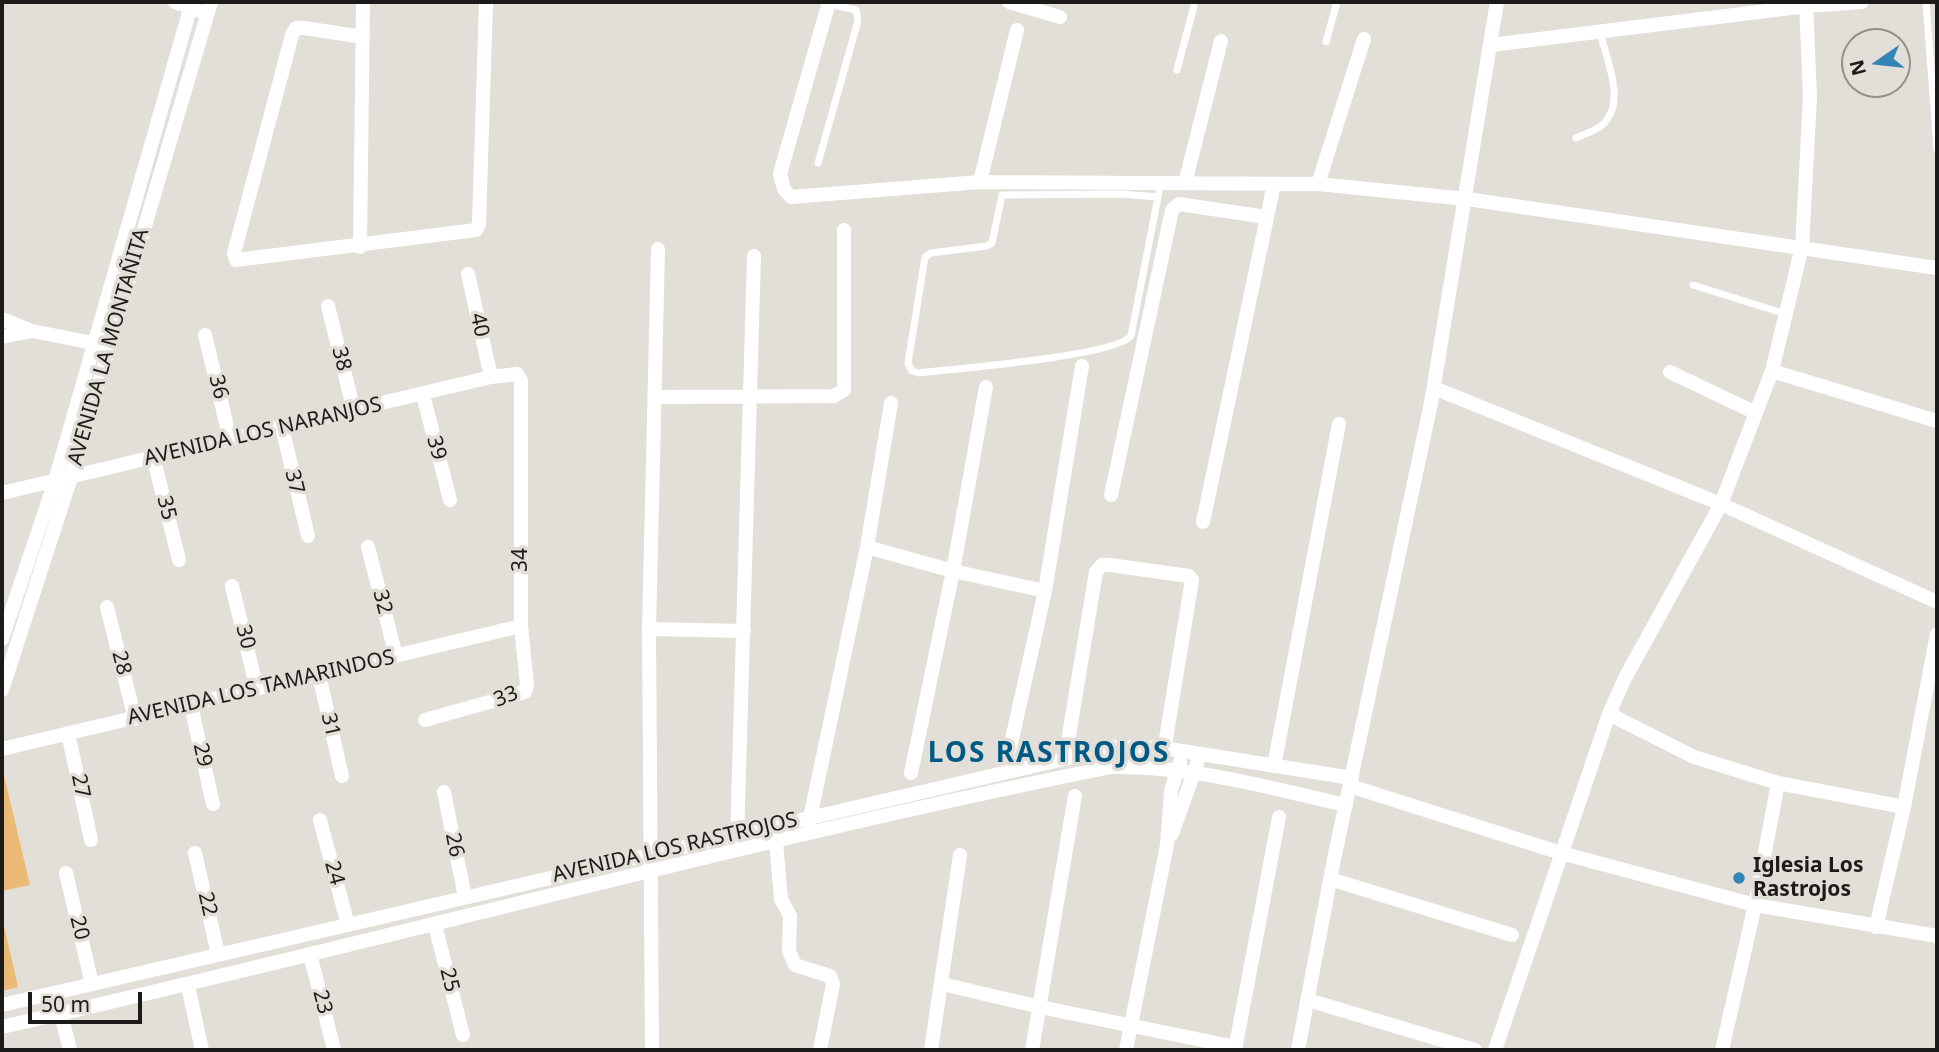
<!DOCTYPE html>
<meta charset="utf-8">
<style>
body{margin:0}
#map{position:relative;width:1939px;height:1052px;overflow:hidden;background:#e2ded8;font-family:"Noto Sans",sans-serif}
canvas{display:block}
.frame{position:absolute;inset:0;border:4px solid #1d1b19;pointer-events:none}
.north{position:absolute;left:1841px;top:28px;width:70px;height:70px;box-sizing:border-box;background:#e2ded8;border:2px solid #93908c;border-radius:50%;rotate:256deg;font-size:19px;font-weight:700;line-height:28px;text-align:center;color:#1d1b19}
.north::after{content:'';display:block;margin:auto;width:24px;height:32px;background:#3285b5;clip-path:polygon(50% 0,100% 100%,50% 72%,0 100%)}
.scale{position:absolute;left:28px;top:992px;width:114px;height:32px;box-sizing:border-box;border:4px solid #1d1b19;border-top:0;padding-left:9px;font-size:21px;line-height:24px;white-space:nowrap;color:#1d1b19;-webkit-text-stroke:5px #e2ded8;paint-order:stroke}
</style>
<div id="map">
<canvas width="1939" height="1052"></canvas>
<div class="frame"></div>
<div class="north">N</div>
<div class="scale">50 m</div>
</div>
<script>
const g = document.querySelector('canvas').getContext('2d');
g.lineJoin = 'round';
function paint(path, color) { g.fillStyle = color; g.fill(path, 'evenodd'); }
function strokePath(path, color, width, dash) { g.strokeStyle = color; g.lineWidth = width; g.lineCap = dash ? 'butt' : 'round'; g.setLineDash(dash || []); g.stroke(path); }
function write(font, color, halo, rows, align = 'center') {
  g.font = font + ' "Noto Sans",sans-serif'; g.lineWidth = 7; g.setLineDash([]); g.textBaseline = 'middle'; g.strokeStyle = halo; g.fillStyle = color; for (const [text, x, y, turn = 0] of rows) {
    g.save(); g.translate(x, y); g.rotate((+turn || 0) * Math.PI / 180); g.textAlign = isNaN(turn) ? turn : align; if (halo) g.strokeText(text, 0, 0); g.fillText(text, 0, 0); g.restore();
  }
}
paint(new Path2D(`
 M2,767L30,885L2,891Z
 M2,917L18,987L2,991Z`), '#ebba75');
strokePath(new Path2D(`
 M1926,2L1937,149
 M1326,42L1337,2
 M1177,70L1195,2
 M1576,138C1584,134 1595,131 1601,126C1628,104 1606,59 1600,32
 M818,163L858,21L856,10L829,4
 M1158,197L1121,194L1002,195L992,243L987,246L931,253L925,257L908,363L912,371L919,373C953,369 1116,356 1131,336L1158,197L1161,182
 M1693,285L1786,314`), '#fff', 7);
strokePath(new Path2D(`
 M175,2L199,11
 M829,2L780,174L784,189L791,197L980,182L1318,184L1467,199L1937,268
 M1009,2L1060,17
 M363,37L304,28H296L292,35L234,253L236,260L476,230L479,224L486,2
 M1491,45L1807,6L1862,2
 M980,182L1017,30
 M1185,183L1221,41
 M1318,184L1364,39
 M360,247L363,2
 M468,274L491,377
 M328,306L354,411
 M2,319L32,331
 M205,335L230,439
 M2,337L32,331L103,345
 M1772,371L1937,421
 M1670,372L1756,413
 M1434,388L1721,504L1937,602
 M423,395L450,500
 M654,397L834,396L844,390V230
 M282,427L308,536
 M153,456L179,560
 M2,493L491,377L517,374L521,381V626L527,685L525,692L425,720
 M1111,495L1172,210L1179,204L1266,217
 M1203,522L1274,184
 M368,547L396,656
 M867,547L953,571L1045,591
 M232,586L257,689
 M107,607L135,719
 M649,629L744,631
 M2,639L55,481L192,2
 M319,675L342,776
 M2,690L71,477L211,2
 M191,706L213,804
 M1609,714L1694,757L1778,783L1904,807
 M68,733L91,840
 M1010,748L1045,591L1082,366
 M2,749L521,626
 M1065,759L1096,572L1102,565H1110L1189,576L1192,580L1163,757
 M1274,766L1339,424
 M911,773L953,571L986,387
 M1350,786L1561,853L1755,905L1937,936
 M444,792L465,897
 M320,820L348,925
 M809,823L867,547L891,403
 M775,830L781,899L790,916L789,951L795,965L830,976L833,984L820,1050
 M1172,834L1197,764
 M737,840L754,256
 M195,853L218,954
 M66,873L92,984
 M1330,879L1512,935
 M435,925L463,1035
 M1876,927L1904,807L1937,634
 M310,954L334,1050
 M942,984L1040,1007L1236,1047
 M188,986L202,1050
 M1308,1000L1475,1050
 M2,1005L1116,747L1163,748L1352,778
 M61,1014L70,1050
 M2,1027C372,944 738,842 1111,767C1195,766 1265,787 1346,805
 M652,1050L649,629L658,249
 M931,1050L960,855
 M1032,1050L1075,796
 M1126,1050L1167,845L1171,791L1180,762
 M1235,1050L1279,817
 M1298,1050L1334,859L1431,403L1497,2
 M1495,1050L1609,714L1625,678L1721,504L1772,371L1802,247L1810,97L1806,2
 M1722,1050L1755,905L1778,783`), '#fff', 14);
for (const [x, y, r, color] of [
 [1739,878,7,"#3285b5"]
]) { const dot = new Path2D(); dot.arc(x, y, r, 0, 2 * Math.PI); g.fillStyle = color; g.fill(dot); strokePath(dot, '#e2ded8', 2.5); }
write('21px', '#1d1b19', '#e2ded8', [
 ["40",479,325,78],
 ["AVENIDA LA MONTAÑITA",109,347,-74],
 ["38",341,359,76],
 ["36",218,387,76],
 ["AVENIDA LOS NARANJOS",263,432,-13],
 ["39",436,448,75],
 ["37",294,482,76],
 ["35",166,508,76],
 ["34",521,560,-90],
 ["32",382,602,76],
 ["30",245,637,76],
 ["28",121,663,76],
 ["AVENIDA LOS TAMARINDOS",261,688,-13],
 ["33",506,697,-21],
 ["31",330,725,77],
 ["29",202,755,77],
 ["27",80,786,78],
 ["26",454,845,79],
 ["AVENIDA LOS RASTROJOS",675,848,-13],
 ["24",334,873,75],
 ["22",207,904,77],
 ["20",79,928,76],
 ["25",449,980,76],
 ["23",322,1002,76]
]);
write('bold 21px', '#1d1b19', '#e2ded8', [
 ["Iglesia Los",1753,866],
 ["Rastrojos",1753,890]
], 'left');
g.letterSpacing = '2px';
write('bold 28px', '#005a85', '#e2ded8', [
 ["LOS RASTROJOS",1049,754]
]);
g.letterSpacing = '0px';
</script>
